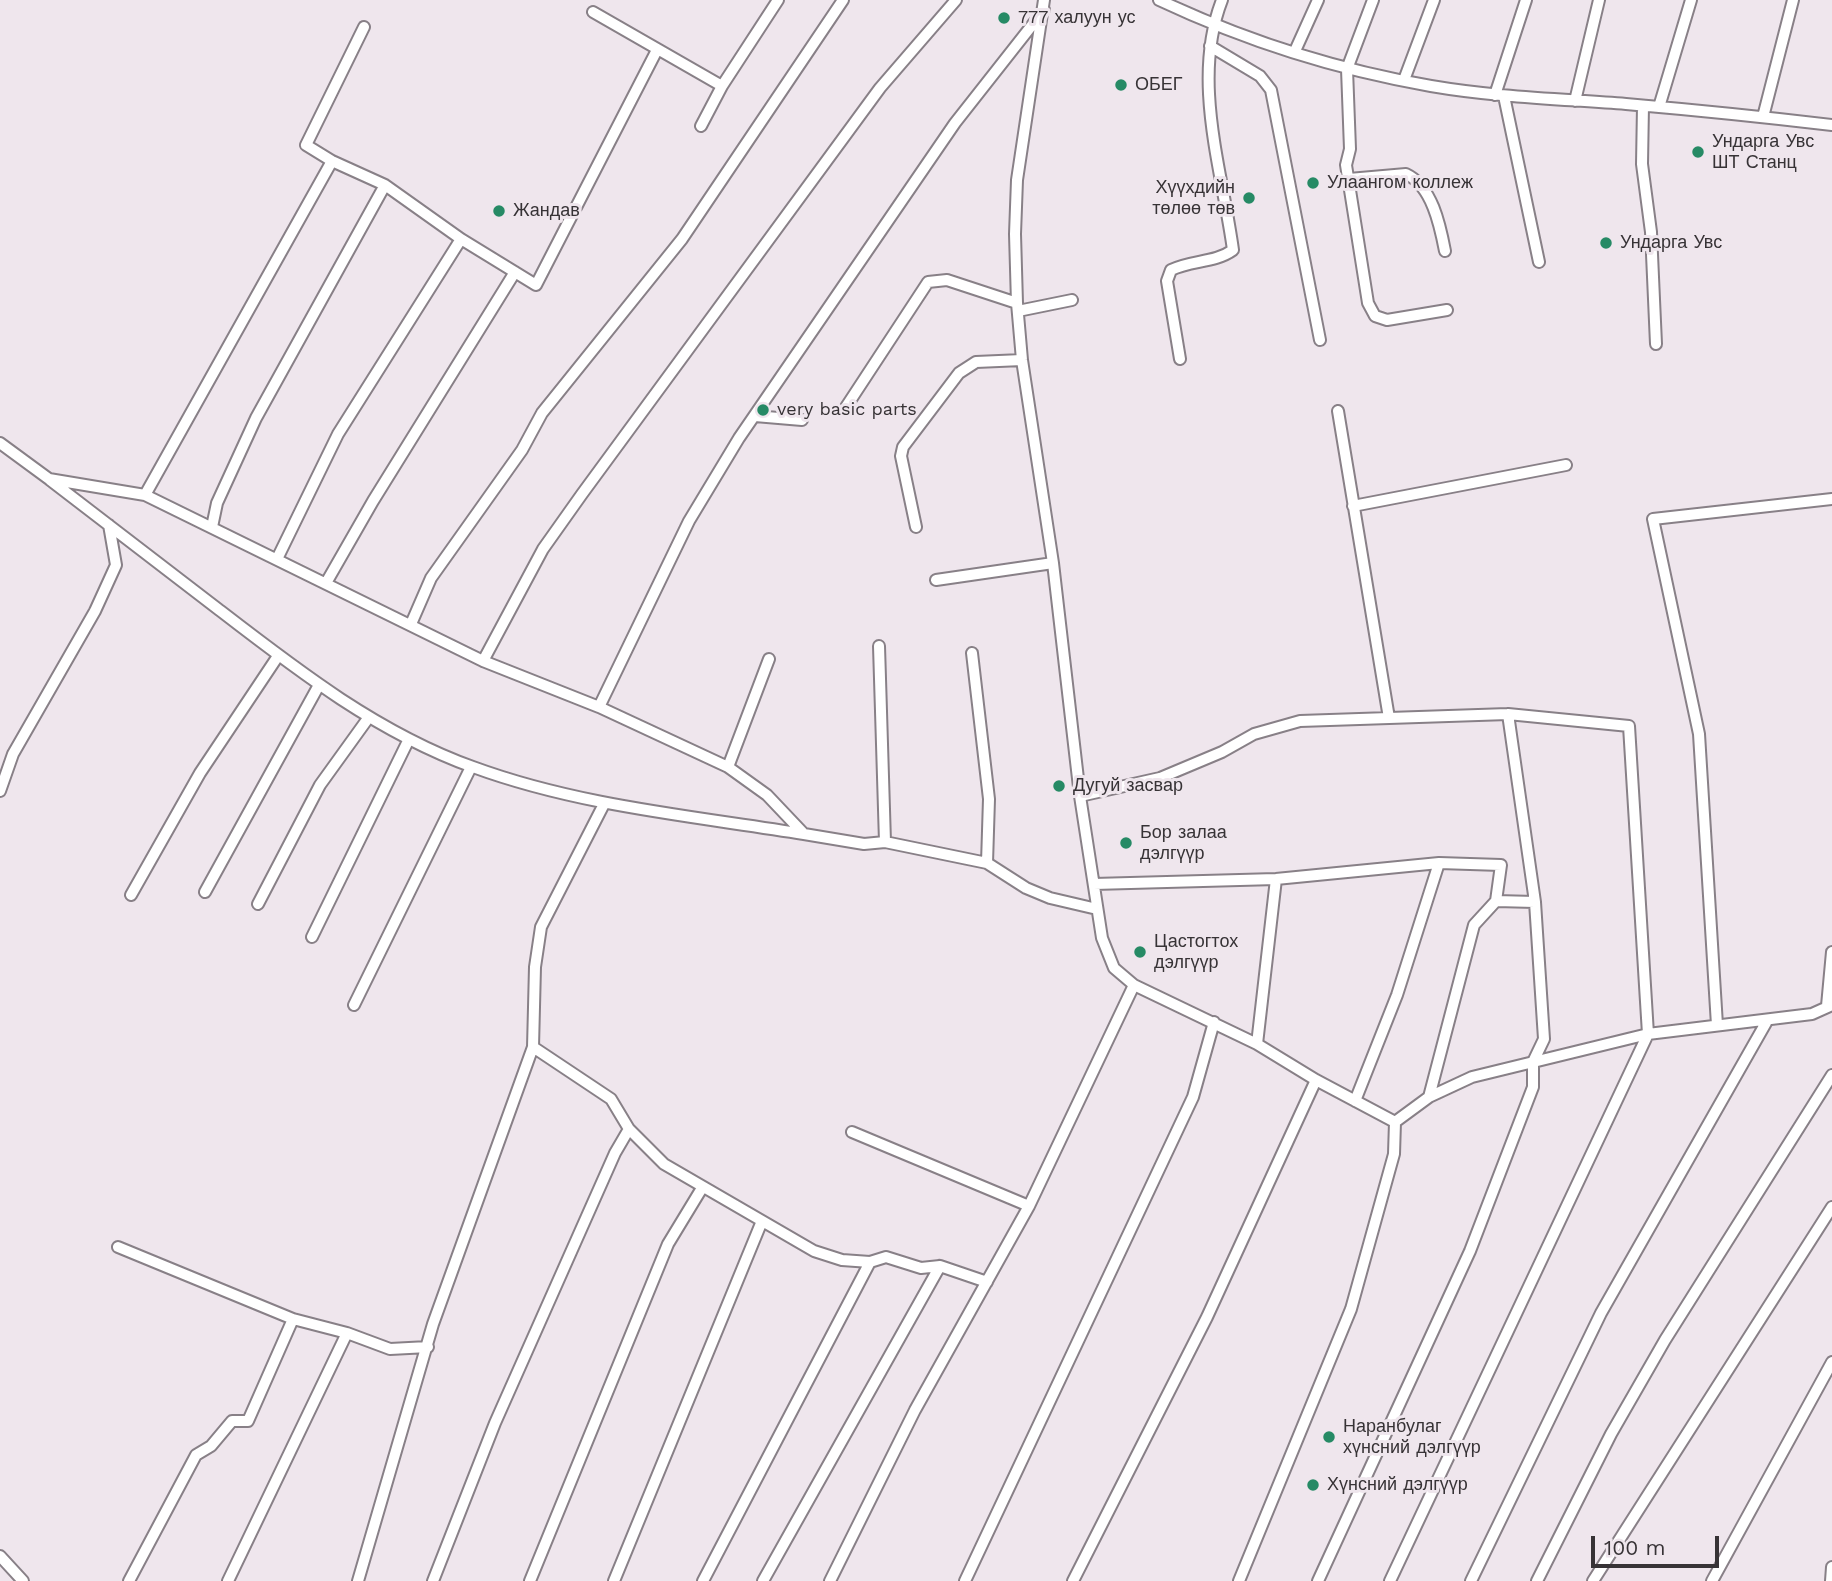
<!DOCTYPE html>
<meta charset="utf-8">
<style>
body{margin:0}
#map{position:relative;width:1832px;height:1581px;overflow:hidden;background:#efe6ed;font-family:"Work Sans",sans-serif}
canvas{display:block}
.scale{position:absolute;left:1591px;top:1536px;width:128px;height:32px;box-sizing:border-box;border:4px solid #373336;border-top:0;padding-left:9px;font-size:21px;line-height:24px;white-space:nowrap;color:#373336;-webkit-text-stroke:5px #efe6ed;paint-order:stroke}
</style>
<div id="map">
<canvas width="1832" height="1581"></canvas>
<div class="scale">100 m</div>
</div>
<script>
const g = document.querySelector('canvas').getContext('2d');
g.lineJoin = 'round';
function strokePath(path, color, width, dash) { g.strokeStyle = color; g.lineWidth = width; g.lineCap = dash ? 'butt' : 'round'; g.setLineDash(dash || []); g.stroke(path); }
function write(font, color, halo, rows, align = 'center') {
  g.font = font + ' "Work Sans",sans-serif'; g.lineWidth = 6; g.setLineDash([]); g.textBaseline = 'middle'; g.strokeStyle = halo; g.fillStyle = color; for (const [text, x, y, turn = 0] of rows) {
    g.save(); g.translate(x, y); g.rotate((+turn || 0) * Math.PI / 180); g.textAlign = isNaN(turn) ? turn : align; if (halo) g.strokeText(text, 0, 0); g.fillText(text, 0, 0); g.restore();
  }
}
const minor = new Path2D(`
 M1044,0L1017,180L1015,234L1017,303L1022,360L1053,563L1080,796L1102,938L1114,968L1134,985L1257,1044L1316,1080L1395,1122L1394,1154L1351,1309L1239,1581
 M1159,0C1244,40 1338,70 1431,86C1495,97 1561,99 1626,104C1695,110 1764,117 1832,125
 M1373,0L1347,69L1350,149L1346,165L1368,303L1375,316L1387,320L1447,310
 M593,12L722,86L778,0
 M364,27L306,145L332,161L385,185L461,239L536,285L657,50
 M1210,46L1260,76L1271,90L1320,340
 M1295,51L1318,0
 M1404,80L1434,0
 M1495,95L1526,0
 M1504,96L1539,262
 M1575,101L1599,0
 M1643,106L1642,164L1651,232L1656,344
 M1659,107L1691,0
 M1763,117L1793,0
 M701,126L722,86
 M1349,179L1406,174C1432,186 1440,225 1445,251
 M1018,311L1072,300
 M1180,359L1167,281L1171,270C1191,260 1215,263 1233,250C1222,169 1191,80 1222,0
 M846,407L928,282L947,280L1017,303
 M1338,411L1389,718
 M755,416L802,420
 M0,443L49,479L145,495L483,661L599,707L728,767L767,795L804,834L864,844L885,842L987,863L1026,888L1050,898L1097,909
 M50,480C106,523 162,566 218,609C297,670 378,733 473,767C579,806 693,816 804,834
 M145,495L332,161
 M1353,506L1566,465
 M212,527L217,503L256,418L385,185
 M916,527L901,456L903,447L959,373L976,362L1022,360
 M277,559L338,434L461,239
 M936,580L1053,563
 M326,583L373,501L515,272
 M411,624L431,578L522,450L542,413L682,239L843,0
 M879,646L885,842
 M972,653L989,799L987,863
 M483,661L543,549L582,494L880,88L956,0
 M599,707L689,521L739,438L955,123L1044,10
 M728,767L769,659
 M0,791L13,754L95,611L116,565L109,525
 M1080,796L1160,778L1222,752L1254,734L1300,721L1508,714L1629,726L1648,1034L1390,1581
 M1094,884L1276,879L1439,863L1501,865L1496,901L1535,902
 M205,892L319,685
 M131,895L200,773L278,656
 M258,904L320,785L369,717
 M312,937L409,739
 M354,1005L471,767
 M1827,1006L1832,952
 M1717,1025L1699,734L1653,519L1832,499
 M1257,1044L1276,879
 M533,1047L611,1099L629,1129L664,1164L814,1251L842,1260L870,1262L886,1257L921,1268L940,1266
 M1429,1097L1474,925L1496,901
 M1355,1101L1397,995L1439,863
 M1395,1122L1429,1097L1472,1077L1648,1034L1812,1014L1832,1005
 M852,1132L1029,1206
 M118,1247L293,1319L347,1333L390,1349L428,1347
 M0,1556L23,1581
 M129,1581L196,1455L211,1446L232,1421H248L293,1319
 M228,1581L347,1333
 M358,1581L433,1324L533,1047L535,967L541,927L604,804
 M433,1581L495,1423L615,1153L629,1129
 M530,1581L668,1244L702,1188
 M614,1581L762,1221
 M703,1581L870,1262
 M763,1581L940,1266L987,1282
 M830,1581L915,1410L1029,1206L1134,985
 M965,1581L1193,1097L1214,1022
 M1073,1581L1207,1317L1316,1080
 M1318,1581L1470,1251L1533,1087V1062L1544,1039L1535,902L1508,714
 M1471,1581L1601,1313L1767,1021
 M1537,1581L1611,1434L1665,1340L1832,1075
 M1593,1581L1832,1207
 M1712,1581L1832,1362
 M1831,1581L1832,1567`);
strokePath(minor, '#888087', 14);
strokePath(minor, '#fff', 10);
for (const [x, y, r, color] of [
 [1004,18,7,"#268a65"],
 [1121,85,7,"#268a65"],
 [1698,152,7,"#268a65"],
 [1313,183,7,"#268a65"],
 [1249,198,7,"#268a65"],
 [499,211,7,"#268a65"],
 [1606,243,7,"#268a65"],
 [763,410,7,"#268a65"],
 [1059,786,7,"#268a65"],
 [1126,843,7,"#268a65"],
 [1140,952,7,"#268a65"],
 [1329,1437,7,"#268a65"],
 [1313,1485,7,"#268a65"]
]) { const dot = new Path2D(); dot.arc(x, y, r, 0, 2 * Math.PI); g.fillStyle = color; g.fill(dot); strokePath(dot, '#efe6ed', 2.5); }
write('18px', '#373336', '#efe6ed', [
 ["777 халуун ус",1018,18],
 ["ОБЕГ",1135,85],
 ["Ундарга Увс",1712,142],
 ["ШТ Станц",1712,163],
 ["Улаангом коллеж",1327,183],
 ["Хүүхдийн",1235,188,"right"],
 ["төлөө төв",1235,209,"right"],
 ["Жандав",513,211],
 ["Ундарга Увс",1620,243],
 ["very basic parts",777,410],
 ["Дугуй засвар",1073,786],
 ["Бор залаа",1140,833],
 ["дэлгүүр",1140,854],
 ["Цастогтох",1154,942],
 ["дэлгүүр",1154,963],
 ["Наранбулаг",1343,1427],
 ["хүнсний дэлгүүр",1343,1448],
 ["Хүнсний дэлгүүр",1327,1485]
], 'left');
</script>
